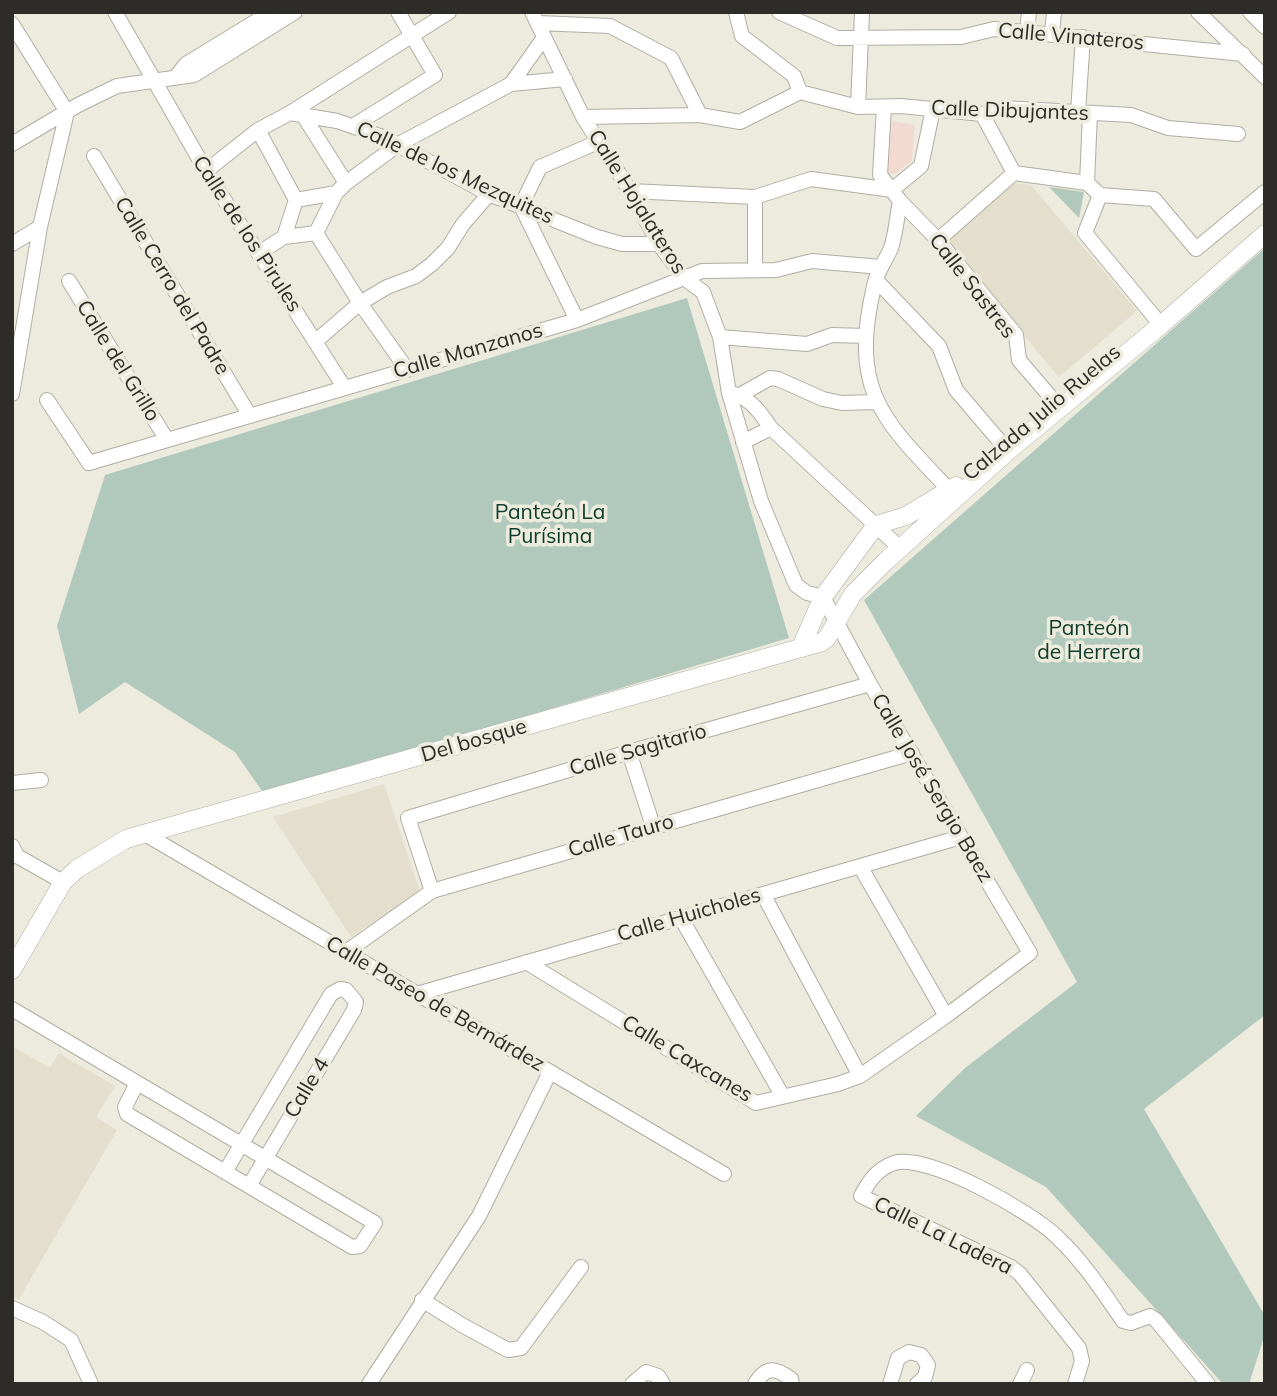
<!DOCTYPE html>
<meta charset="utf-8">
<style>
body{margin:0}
#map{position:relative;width:1277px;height:1396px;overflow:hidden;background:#edeade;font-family:Mulish,sans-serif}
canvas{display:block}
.frame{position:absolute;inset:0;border:14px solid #2d2c28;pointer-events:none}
</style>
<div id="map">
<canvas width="1277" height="1396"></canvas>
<div class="frame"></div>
</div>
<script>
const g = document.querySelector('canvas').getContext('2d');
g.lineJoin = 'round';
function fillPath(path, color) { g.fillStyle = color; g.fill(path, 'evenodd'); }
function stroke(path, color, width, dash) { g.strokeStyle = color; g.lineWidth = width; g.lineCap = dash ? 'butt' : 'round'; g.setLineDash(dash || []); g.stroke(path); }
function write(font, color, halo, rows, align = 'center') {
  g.font = font + ' Mulish,sans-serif'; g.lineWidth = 7; g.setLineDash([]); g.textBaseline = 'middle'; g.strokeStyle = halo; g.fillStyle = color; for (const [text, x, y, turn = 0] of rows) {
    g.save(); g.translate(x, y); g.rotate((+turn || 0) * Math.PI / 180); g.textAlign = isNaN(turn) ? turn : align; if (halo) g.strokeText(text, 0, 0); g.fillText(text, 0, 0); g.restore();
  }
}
const commercial = new Path2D(`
 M892,121L915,125L912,160L895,174L886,173Z`);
const built = new Path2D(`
 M1010,183L1031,185L1137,311L1059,377L943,240Z
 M384,784L420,892L351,937L273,817Z
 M12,1046L50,1068L59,1053L115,1086L96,1117L117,1130L19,1299L12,1296Z`);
const green = new Path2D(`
 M1049,187L1084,192L1079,218Z
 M1265,248V1015L1144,1109L1265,1316V1334L1249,1384H1223L1046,1187L916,1116L965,1068L1077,982L864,600Z
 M687,298L789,638L264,794L235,752L125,682L79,714L57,626L105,475Z`);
const minor = new Path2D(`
 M115,12L206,171L344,387
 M736,12L742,36L794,76L800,92
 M779,12L837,38L961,37L994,29L1243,54
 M1198,12L1265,77
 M1250,12L1265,27
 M538,23L610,26L671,58L700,115L740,122L800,92L858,107L901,106L982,114L1003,108L1131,115L1168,128L1238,134
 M12,24L67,112L40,227L12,394
 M1027,31L1029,12
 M1052,33L1054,12
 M175,78L186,64L271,12
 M511,84L543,39
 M858,107L862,12
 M884,107L880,175L900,201L938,240L1016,335L1019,360L1060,408
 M1078,112L1083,37
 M290,113L337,121L383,137L489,194L597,237L622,244H659
 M982,114L1014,173
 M303,115L346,183
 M583,117L700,115
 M353,126L435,75L398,12
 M258,130L296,200L336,193
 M12,144L78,105L117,86L194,75L295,12
 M94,156L250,416
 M206,171L258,130L290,113L449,12
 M1014,173L1087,183
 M1087,183L1100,195L1085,233L1161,325
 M1087,183L1090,113
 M630,191L755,197L811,179L892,190L921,166L933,109
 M1100,195L1154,199L1196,249L1265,192
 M755,197V270
 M900,201C897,216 896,233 891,248C886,260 878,270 875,282C848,393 883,420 955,496
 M316,233L360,303L406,368
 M284,237L296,200
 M938,240L1014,173
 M12,244L40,227
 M259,253L284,237L316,233L336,193L346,183L399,144L511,84L565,79
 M876,280L939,346L956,390L1008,451
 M69,281L167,440
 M577,320L521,206L540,167L598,142
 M720,337L807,344L832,335L866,336
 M316,341L360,303L387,287L416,276L432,264L448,248L463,224L489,194
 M729,393C749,396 760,412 771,428L900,548
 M740,395L770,378L778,379L823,399L842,403L876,402
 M47,400L89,463L577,320L702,271L776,270L812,261L881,267
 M743,442L771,428
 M629,752L653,826
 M12,783L41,780
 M145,834L724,1174
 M12,846L17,856L63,882
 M860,866L946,1016
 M432,891L408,818L629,752L870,684
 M763,894L860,1076
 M681,918L782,1095
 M346,952L432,891L912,753
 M526,962L756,1103L838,1084L860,1076L946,1016L1030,953L870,684L823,597L807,593L796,585L761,501L729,393L720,337L703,292L684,278L659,244L630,191L583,117L532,12
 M417,994L961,837
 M12,1009L375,1223L360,1246L352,1247L127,1114L125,1107L137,1083
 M225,1172L331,994L340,989L346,990L356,1002L354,1010L249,1186
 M422,1300L462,1325L508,1350L521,1348L581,1267
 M12,1308L43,1322L71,1340L91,1384
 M369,1384L479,1216L550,1072
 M632,1384L646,1372L658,1376L663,1384
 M755,1384C766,1366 775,1367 791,1379L792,1384
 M890,1384L898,1358L909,1352L921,1355L928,1365L925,1377L917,1384
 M1020,1384L1027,1370
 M1075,1384L1082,1361L1079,1348L1020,1274L1011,1267L861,1196C869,1181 877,1169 894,1163C928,1153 1032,1212 1057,1237C1083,1261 1103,1292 1123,1321L1131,1323L1150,1316L1156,1320L1208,1384`);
const major = new Path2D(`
 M801,647L823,597L876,525L906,516L956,486
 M12,970L63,882L77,869L126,839L822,642L827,638L853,594L886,561L1008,451L1161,325L1265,234`);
const streetNames = [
 ["Calle Vinateros",1071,37,5],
 ["Calle Dibujantes",1010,111,2],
 ["Calle de los Mezquites",455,173,25],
 ["Calle Hojalateros",637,202,58],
 ["Calle de los Pirules",247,234,57],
 ["Calle Cerro del Padre",172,286,59],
 ["Calle Sastres",972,286,52],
 ["Calle Manzanos",468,351,-16],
 ["Calle del Grillo",118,361,58],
 ["Calzada Julio Ruelas",1042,413,-40],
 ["Del bosque",474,741,-16],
 ["Calle Sagitario",638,750,-16],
 ["Calle José Sergio Baez",932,788,59],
 ["Calle Tauro",621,836,-16],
 ["Calle Huicholes",689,915,-16],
 ["Calle Paseo de Bernárdez",435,1004,30],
 ["Calle Caxcanes",687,1059,31],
 ["Calle 4",307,1088,-59],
 ["Calle La Ladera",943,1236,26]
];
const parkNames = [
 ["Panteón La",550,513],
 ["Purísima",550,537],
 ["Panteón",1089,629],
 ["de Herrera",1089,653]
];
fillPath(commercial, '#f2dad0');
fillPath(built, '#e4decd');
fillPath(green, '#b1c9bd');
stroke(minor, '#b0ada2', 16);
stroke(major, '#b0ada2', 19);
stroke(minor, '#fff', 14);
stroke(major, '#fff', 18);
write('21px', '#2d2c28', '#edeade', streetNames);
write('21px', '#0c3c2b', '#edeade', parkNames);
</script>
